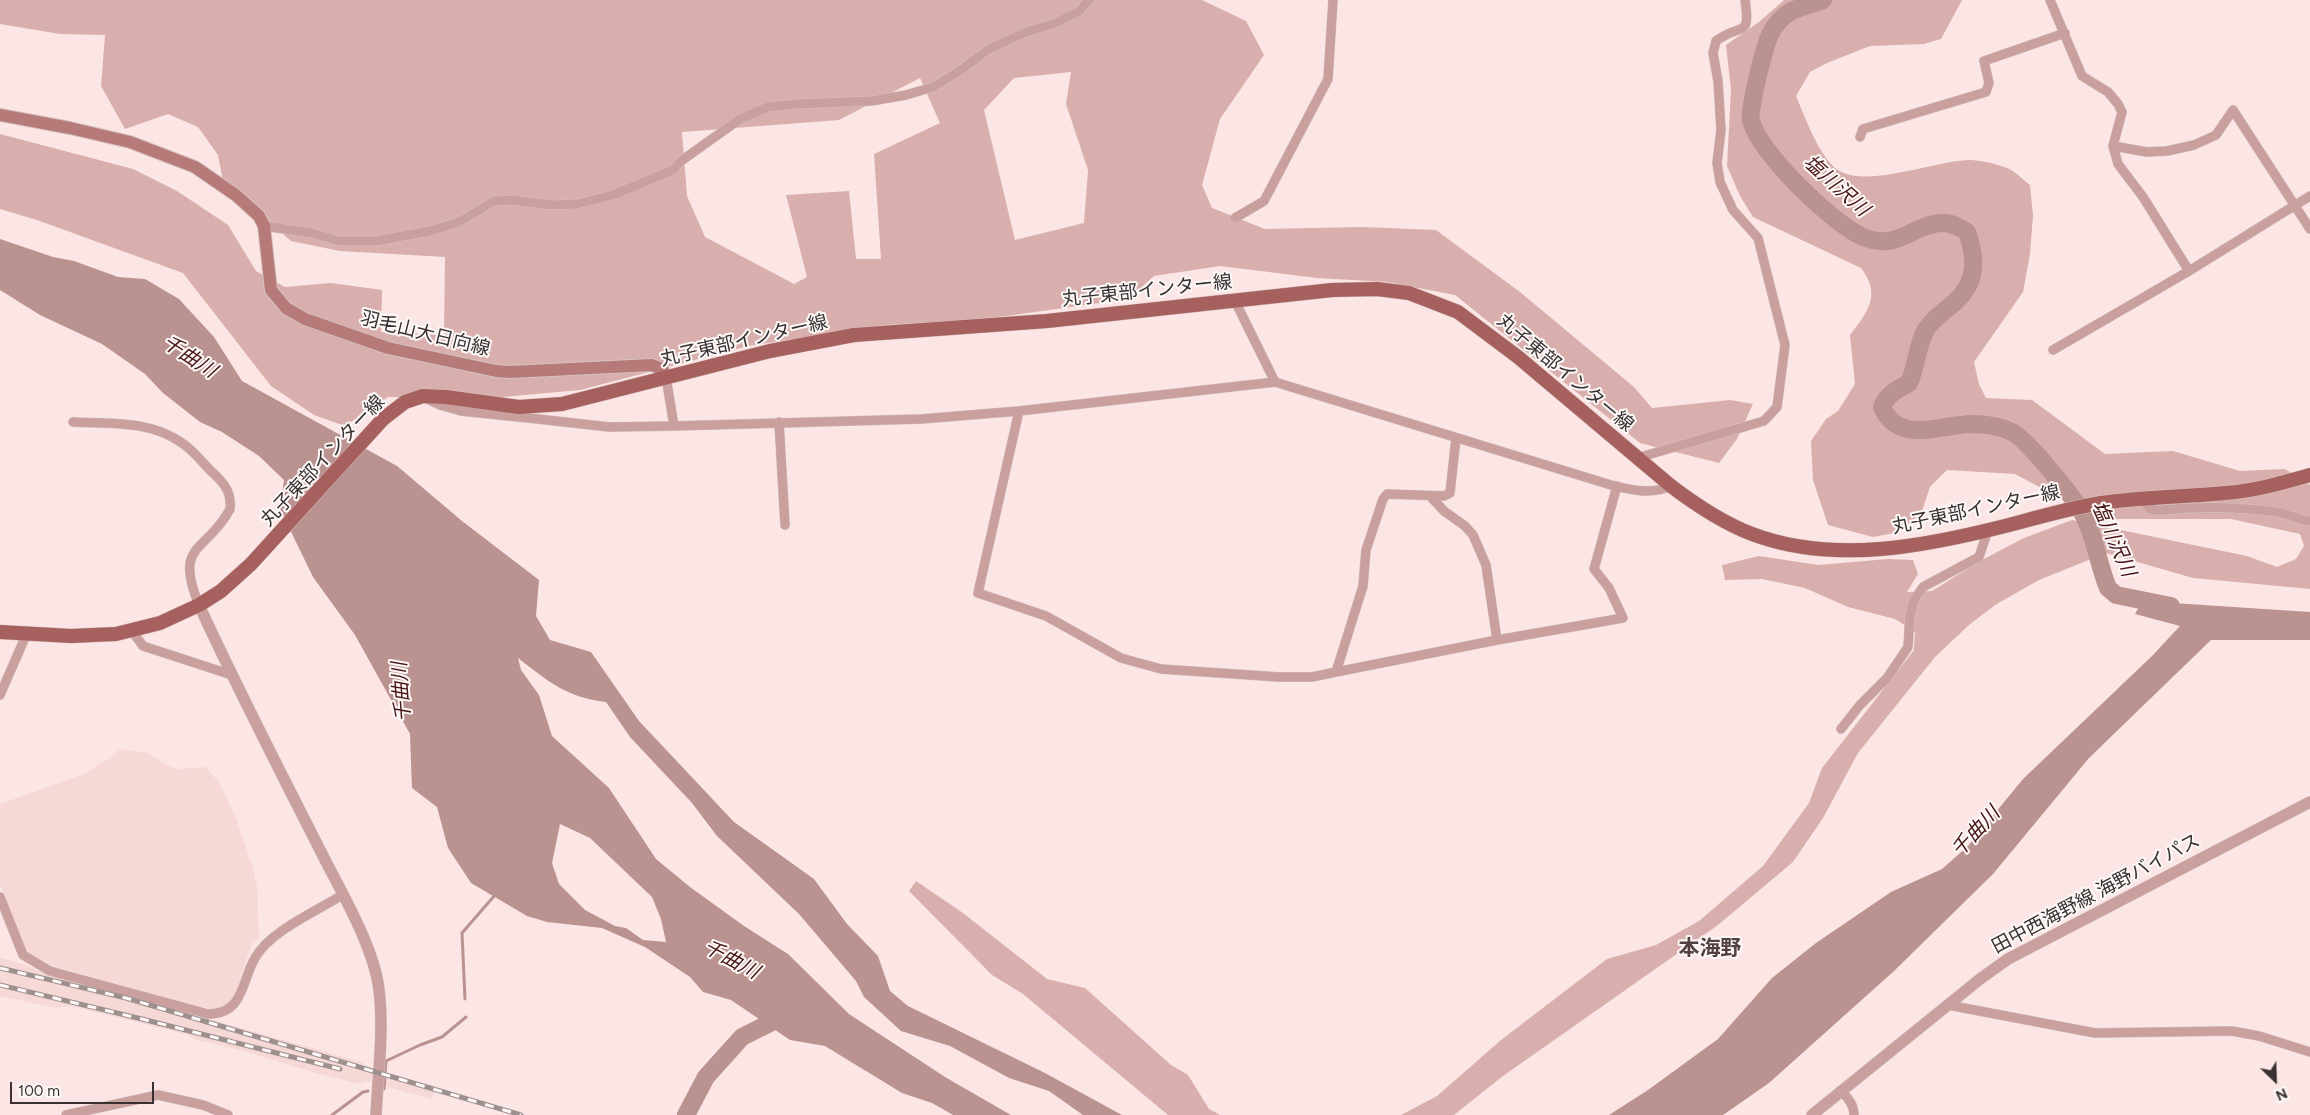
<!DOCTYPE html>
<meta charset="utf-8">
<style>
body{margin:0}
#map{position:relative;width:2310px;height:1115px;overflow:hidden;background:#fbe6e5;font-family:Figtree,sans-serif}
canvas{display:block}
.north{position:absolute;left:2250px;top:1055px;width:50px;height:50px;-webkit-text-stroke:4px #fcf8f7;paint-order:stroke;rotate:156deg;font-size:14px;font-weight:700;line-height:20px;text-align:center;color:#393131}
.north::after{content:'';display:block;margin:auto;width:18px;height:22px;background:#393131;clip-path:polygon(50% 0,100% 100%,50% 72%,0 100%)}
.scale{position:absolute;left:10px;top:1082px;width:144px;height:22px;box-sizing:border-box;border:2px solid #393131;border-top:0;padding-left:6px;font-size:15px;line-height:18px;white-space:nowrap;color:#393131;-webkit-text-stroke:4px #fcf8f7;paint-order:stroke}
</style>
<div id="map">
<canvas width="2310" height="1115"></canvas>
<div class="north">N</div>
<div class="scale">100 m</div>
</div>
<script>
const g = document.querySelector('canvas').getContext('2d');
g.lineJoin = 'round';
function fillPath(path, color) { g.fillStyle = color; g.fill(path, 'evenodd'); }
function stroke(path, color, width, dash) { g.strokeStyle = color; g.lineWidth = width; g.lineCap = dash ? 'butt' : 'round'; g.setLineDash(dash || []); g.stroke(path); }
function write(font, color, halo, rows, align = 'center') {
  g.font = font + ' Figtree,"Noto Sans JP",sans-serif'; g.lineWidth = 4; g.setLineDash([]); g.textBaseline = 'middle'; g.strokeStyle = halo; g.fillStyle = color; for (const [text, x, y, turn = 0] of rows) {
    g.save(); g.translate(x, y); g.rotate((+turn || 0) * Math.PI / 180); g.textAlign = isNaN(turn) ? turn : align; if (halo) g.strokeText(text, 0, 0); g.fillText(text, 0, 0); g.restore();
  }
}
const built = new Path2D(`
 M120,749L148,753L170,767L180,769L205,767L219,782L237,821L252,865L257,886L259,938L252,943L236,992L226,1008L218,1009L196,1006L57,967L26,953L0,884V804L87,773L99,764L110,759Z
 M0,958L23,964L48,974L362,1062L366,1068L437,1087L432,1099L365,1081L359,1084L316,1073L236,1049L196,1040L188,1035L141,1023L69,1006L56,1008L0,996Z`);
const forest = new Path2D(`
 M0,0H1202L1246,21L1264,55L1220,119L1202,185L1212,208L1265,229L1362,227L1436,230L1520,292L1634,387L1652,408L1730,400L1753,404L1737,439L1719,463L1640,443L1455,295L1387,282L1317,278L1220,266L1154,276L1129,299L977,320L885,325L748,346L580,390L492,398L388,397L345,426L314,415L271,386L183,273L37,220L0,209V134L133,169L177,191L228,225L256,271L285,287L331,283L382,290L381,332L444,335L445,257L340,251L291,241L223,181L218,155L198,127L168,114L125,129L101,86L105,35L60,34L0,24ZM1071,72L1066,104L1088,170L1084,223L1015,240L984,110L1014,78ZM920,78L940,123L874,154L881,259H856L849,191L786,195L807,277L794,284L705,237L687,196L682,132L839,120Z
 M1784,0H1962L1941,39L1924,44L1870,46L1827,63L1810,72L1796,96C1805,117 1817,151 1834,167C1860,192 1938,159 1972,160C1982,161 1999,164 2009,169C2016,172 2023,180 2030,185L2033,215L2030,254L2023,292L1974,362L1979,384L1986,398L2032,400L2105,454L2173,451L2240,471L2285,469L2310,485V589L2193,578L2106,553L2039,580L1995,605L1969,625L1935,657L1858,753L1823,818L1793,862L1718,925L1503,1076L1454,1115H1401L1437,1096L1501,1040L1607,959L1656,945L1699,921L1763,866L1809,803L1822,768L1914,650L1915,632L1895,619L1848,607L1805,588L1762,579L1725,580L1722,565L1759,556L1818,565L1888,559L1913,560L1918,574L1907,592L1932,591L1980,561L2024,538L2072,520L2247,556L2277,567L2296,559L2304,546L2300,534L2231,519H2113L2064,500L2015,474L1947,470L1930,487L1921,514L1899,532L1873,537L1828,525L1813,480L1811,441L1826,419L1838,411L1855,384L1850,335C1867,313 1882,295 1861,268L1753,217L1740,196L1727,166L1731,90L1726,45L1759,22Z
 M916,881L963,913L1047,979L1085,988L1171,1065L1188,1075L1209,1109L1220,1115H1168L1023,994L992,975L909,891Z`);
const water = new Path2D(`
 M0,239L53,257L74,261L118,277L145,279L179,299L214,337L242,381L397,466L462,521L539,580L536,616L550,640L591,652L639,721L734,822L814,879L847,924L878,956L890,991L908,1006L1045,1073L1122,1115H1083L1049,1091L1009,1078L950,1046L901,1031L864,997L856,981L799,914L717,836L692,803L630,737L606,702C566,697 549,682 518,658L521,670L539,695L552,736L609,788L656,859L690,887L744,926L788,954L849,1014L945,1077L1011,1115H953L932,1103L902,1093L825,1046L790,1040L731,1000L703,992L690,977L645,947L602,928L547,922L527,916L471,883L448,848L437,807L412,788L410,734L355,635L313,577L280,509L284,480L259,456L222,432L200,422L163,393L145,374L102,344L40,315L0,290ZM560,824L590,838L652,897L661,919L666,942L643,940L626,928L615,926L585,910L559,884L552,863Z
 M2142,601L2310,612V640H2211L2089,758L1993,874L1894,971L1769,1083L1723,1115H1609L1648,1090L1718,1039L1772,978L1816,943L1891,892L1942,869L1968,846L2023,779L2152,656L2180,626L2135,614Z`);
const stream = new Path2D(`
 M465,999L462,933L495,895
 M384,1089L386,1061L420,1045L442,1037L466,1017
 M332,1115L363,1092L368,1091`);
const river = new Path2D(`
 M1823,0C1811,5 1791,8 1782,18C1778,22 1773,28 1771,33C1765,43 1748,111 1751,121C1761,154 1828,219 1859,235C1898,255 1913,221 1946,223C1953,224 1961,228 1967,232C1976,257 1978,281 1955,302C1946,310 1935,317 1927,328C1917,343 1917,366 1909,383C1898,389 1887,394 1882,407C1899,445 1940,425 1971,424C1984,424 2000,426 2012,432C2028,440 2072,496 2082,512C2095,535 2098,564 2108,588L2116,595L2171,606
 M686,1115L706,1077L742,1037L788,1014`);
const minor = new Path2D(`
 M2050,0L2082,76L2108,92L2118,104L2122,112L2113,146L2118,164L2143,197L2189,271
 M1860,137L1863,129L1986,92L1989,83L1984,61L2065,33
 M2113,146L2147,152L2167,151L2194,145L2216,135L2233,110L2310,229
 M1235,218L1264,201L1328,79L1333,0
 M264,226L312,233L339,241H376L430,231L459,222L494,201L512,200L550,205L577,204L613,195L673,170L681,161L740,119L768,107L796,104L871,101L906,95L933,87L958,72L989,49L1026,32L1053,24L1078,12L1089,0
 M1235,301L1275,382
 M2053,350L2189,271L2310,196
 M666,377L674,426
 M425,398L440,405L461,411L538,419L609,427L674,426L921,419L1019,411L1275,382L1611,485C1631,490 1651,495 1671,486
 M1019,411L978,593L1046,616L1121,658L1161,669L1279,677H1312L1336,672L1363,586L1366,550L1383,499L1387,494L1444,496L1450,493L1456,438
 M73,422C111,424 150,420 182,443C193,450 201,461 210,470C223,482 232,491 230,509C207,553 173,542 199,605
 M779,422L785,525
 M1637,458L1764,421L1777,407L1785,345L1758,238L1733,210L1720,182L1717,163L1721,130L1718,81L1713,53L1716,41C1741,22 1751,40 1745,0
 M1430,496L1444,511L1465,526L1473,535L1486,565L1497,640
 M2142,498C2147,508 2150,511 2162,510C2199,506 2240,507 2277,512C2288,514 2299,520 2310,521
 M132,631L143,646L232,675
 M1336,672L1497,640L1623,618L1609,588L1594,569L1617,486
 M0,695L27,633
 M1841,729L1860,705L1887,678L1908,647L1910,615L1914,600L1923,587L1979,557L1988,530
 M0,897L23,955L50,971L208,1014C244,1014 241,982 255,958C270,931 317,911 342,895
 M1948,1005L2095,1033L2232,1031L2259,1036L2310,1052
 M1840,1091C1848,1097 1854,1104 1854,1115
 M66,1115L158,1095L203,1105L228,1115`);
const tertiary = new Path2D(`
 M199,605C237,688 279,769 320,850C340,890 374,946 379,990C384,1031 378,1074 376,1115
 M1812,1115L1980,979L2008,959L2310,802`);
const secondary = new Path2D(`
 M0,115L70,128L130,142L195,167L237,196L259,216L264,226L271,290L286,308L305,319L388,348L496,371L510,372L652,365L662,369L666,377`);
const primary = new Path2D(`
 M0,632L71,636L116,634L160,623L199,605L221,591L251,564L383,419L405,402L423,396L446,397L519,407L562,404L770,351L854,335L1047,321L1332,290L1377,289L1409,293L1458,312L1518,357L1671,486C1696,505 1723,523 1752,534C1834,565 1927,546 2009,525C2039,517 2070,508 2101,503C2142,497 2184,497 2225,493C2254,491 2282,483 2310,475`);
const rail = new Path2D(`
 M0,968L126,998L521,1115
 M0,985L142,1019L340,1069`);
const streetNames = [
 ["丸子東部インター線",1147,291,-6],
 ["羽毛山大日向線",425,334,14],
 ["丸子東部インター線",744,341,-13],
 ["丸子東部インター線",1565,373,40],
 ["丸子東部インター線",323,461,-47],
 ["丸子東部インター線",1976,510,-12],
 ["田中西海野線 海野バイパス",2096,894,-28]
];
const waterNames = [
 ["塩川沢川",1836,186,42],
 ["千曲川",189,357,33],
 ["塩川沢川",2113,539,66],
 ["千曲川",402,692,-94],
 ["千曲川",1976,832,-47],
 ["千曲川",731,960,28]
];
const quarterNames = [
 ["本海野",1710,949]
];
fillPath(built, '#f6d8d6');
fillPath(forest, '#d8afac');
fillPath(water, '#ba9290');
stroke(stream, '#ba9290', 3);
stroke(river, '#ba9290', 18);
stroke(minor, '#d4c2c1', 10);
stroke(tertiary, '#d4c2c1', 12);
stroke(secondary, '#d4c2c1', 14);
stroke(primary, '#d4c2c1', 15);
stroke(minor, '#c9a09e', 9);
stroke(tertiary, '#c9a09e', 11);
stroke(secondary, '#b67b78', 12);
stroke(primary, '#a6605e', 14);
stroke(rail, '#9f9090', 5);
stroke(rail, '#fcf8f7', 3, [9]);
write('19px', '#393131', '#fcf8f7', streetNames);
write('italic 20px', '#491517', '#fcf8f7', waterNames);
write('bold 21px', '#524140', '#fcf8f7', quarterNames);
</script>
